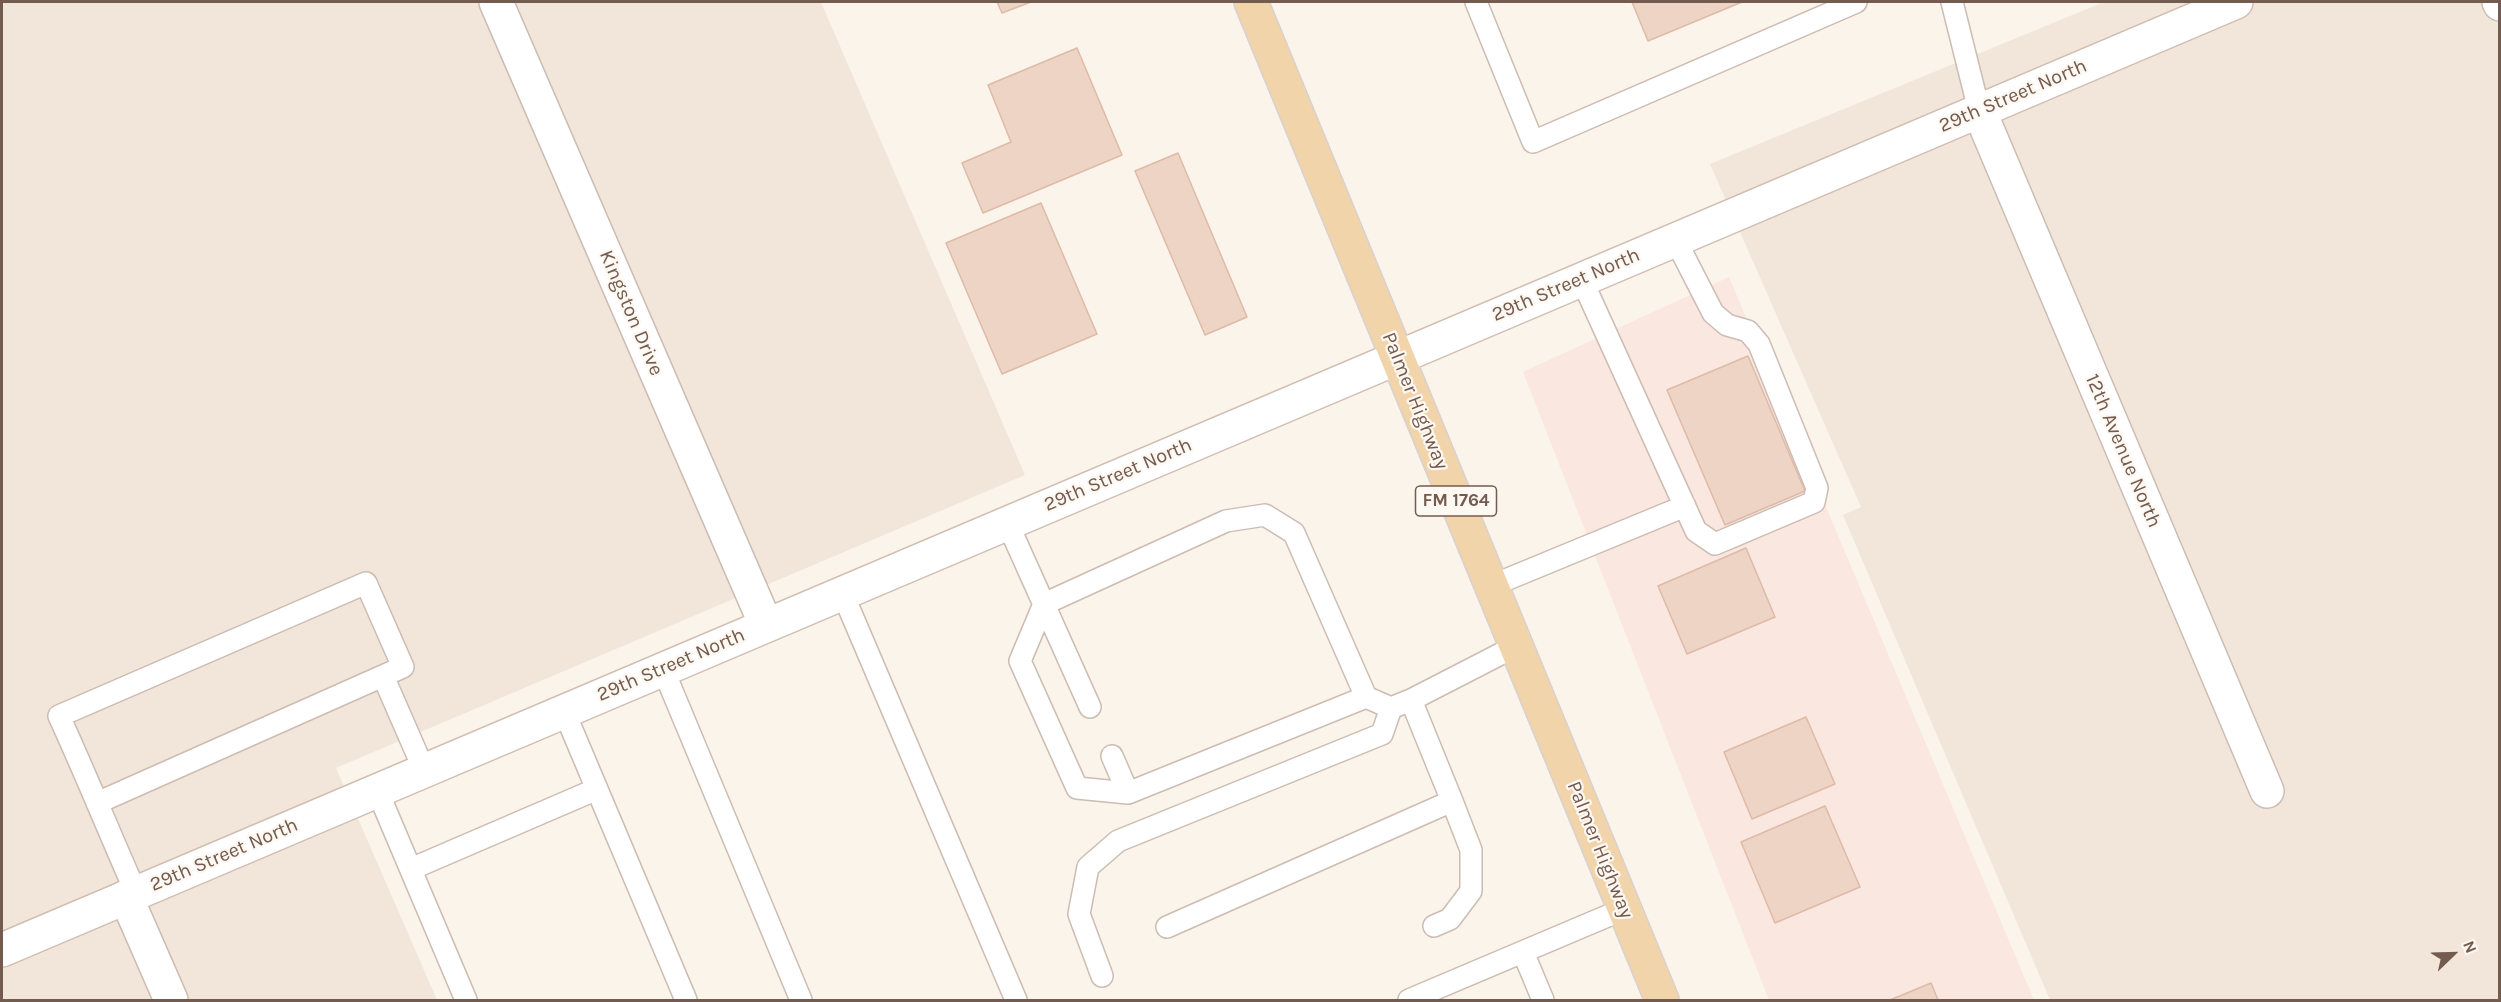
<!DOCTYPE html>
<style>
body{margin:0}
#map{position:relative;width:2501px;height:1002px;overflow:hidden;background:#fbf4eb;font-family:Karla,sans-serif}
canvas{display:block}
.frame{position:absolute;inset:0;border:3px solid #745b50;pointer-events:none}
.north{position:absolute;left:2423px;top:924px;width:60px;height:60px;-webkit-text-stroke:4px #fdf8f1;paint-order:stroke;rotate:67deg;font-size:16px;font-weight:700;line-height:24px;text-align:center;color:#745b50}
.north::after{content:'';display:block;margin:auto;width:21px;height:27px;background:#745b50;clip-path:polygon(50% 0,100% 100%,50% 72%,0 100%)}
</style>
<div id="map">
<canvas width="2501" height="1002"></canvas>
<div class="frame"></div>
<div class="north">N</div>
</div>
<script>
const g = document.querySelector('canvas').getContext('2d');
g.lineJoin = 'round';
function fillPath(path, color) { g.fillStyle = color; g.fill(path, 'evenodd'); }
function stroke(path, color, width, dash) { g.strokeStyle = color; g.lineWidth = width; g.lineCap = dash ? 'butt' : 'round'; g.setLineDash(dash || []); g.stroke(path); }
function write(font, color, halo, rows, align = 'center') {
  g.font = font + ' Karla,sans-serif'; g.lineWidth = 4.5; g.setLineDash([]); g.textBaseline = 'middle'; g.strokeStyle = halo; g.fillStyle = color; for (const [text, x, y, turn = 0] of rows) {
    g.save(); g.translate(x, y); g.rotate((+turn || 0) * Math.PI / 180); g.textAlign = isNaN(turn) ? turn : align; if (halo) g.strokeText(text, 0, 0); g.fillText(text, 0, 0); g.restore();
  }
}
const residential = new Path2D(`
 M2,2H821L1025,475L336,768L437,1000H2Z
 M2104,2H2499V1000H2050L1843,515L1861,507L1710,164Z`);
const commercial = new Path2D(`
 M1729,277L2034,1000H1769L1523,372Z`);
const building = new Path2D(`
 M997,2H1031L1002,13Z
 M1632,2H1742L1648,41Z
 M1077,48L1122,155L983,213L962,163L1011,142L988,85Z
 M1178,153L1247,317L1205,335L1135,171Z
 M1041,203L1097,334L1002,374L946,243Z
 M1748,356L1805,491L1725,525L1667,390Z
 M1746,548L1775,617L1687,654L1658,586Z
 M1806,717L1835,784L1752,819L1724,752Z
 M1825,806L1860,887L1775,923L1741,842Z
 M1931,983L1938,1000H1890Z`);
const lane = new Path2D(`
 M1476,2L1533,142L1856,2
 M1952,2L1979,110
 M1581,278L1696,531L1715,544L1814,502L1817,488L1759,344L1748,331L1727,325L1713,313L1675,239
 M1007,522L1090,707
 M1491,586L1685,506
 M842,592L1016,1000
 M663,669L801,1000
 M383,676L424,770
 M564,711L686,1000
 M1112,756L1128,793L1366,697
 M377,790L466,1000
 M1128,793L1077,788L1020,661L1044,604L1226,521L1265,515L1294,533L1366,697L1391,708L1411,700L1516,646
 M97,803L403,667L366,583L59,716C86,775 110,834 136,893
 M411,869L597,789
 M1434,926L1450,919L1471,891V850L1452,801
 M1167,927L1452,801L1411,700
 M1523,952L1543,1000
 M1102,976L1079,914L1088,867L1118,841L1382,734L1391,708
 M1409,1000L1624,909`);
const street = new Path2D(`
 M496,2L766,625
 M2499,2L2500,4
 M1979,110L2267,791
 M126,897L171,1000`);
const secondary = new Path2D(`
 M2,950L2236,2`);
const primary = new Path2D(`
 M1251,2L1662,1000`);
const shields = [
 [1456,501,81]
];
const shieldNames = [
 ["FM 1764",1456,501]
];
const streetNames = [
 ["29th Street North",2013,96,-23],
 ["29th Street North",1566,285,-23],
 ["Kingston Drive",631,313,67],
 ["Palmer Highway",1415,401,68],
 ["12th Avenue North",2123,451,67],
 ["29th Street North",1118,475,-23],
 ["29th Street North",671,665,-23],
 ["Palmer Highway",1600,850,68],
 ["29th Street North",224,855,-23]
];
fillPath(residential, '#f2e6da');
fillPath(commercial, '#fae7e0');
fillPath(building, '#edd4c5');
stroke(building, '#debaa7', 1.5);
stroke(lane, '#ccbcb2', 24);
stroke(street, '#ccbcb2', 36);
stroke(secondary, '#d1beb2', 36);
stroke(primary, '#d8d1ce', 36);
stroke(lane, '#fff', 21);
stroke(street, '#fff', 33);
stroke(secondary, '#fff', 33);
stroke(primary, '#f2d4ab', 33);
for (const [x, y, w] of shields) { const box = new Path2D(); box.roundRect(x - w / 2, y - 15, w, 30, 4.5); g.fillStyle = '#fdf8f1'; g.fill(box); stroke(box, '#745b50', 1.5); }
write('bold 18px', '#745b50', null, shieldNames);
write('20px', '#745b50', '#fdf8f1', streetNames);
</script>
